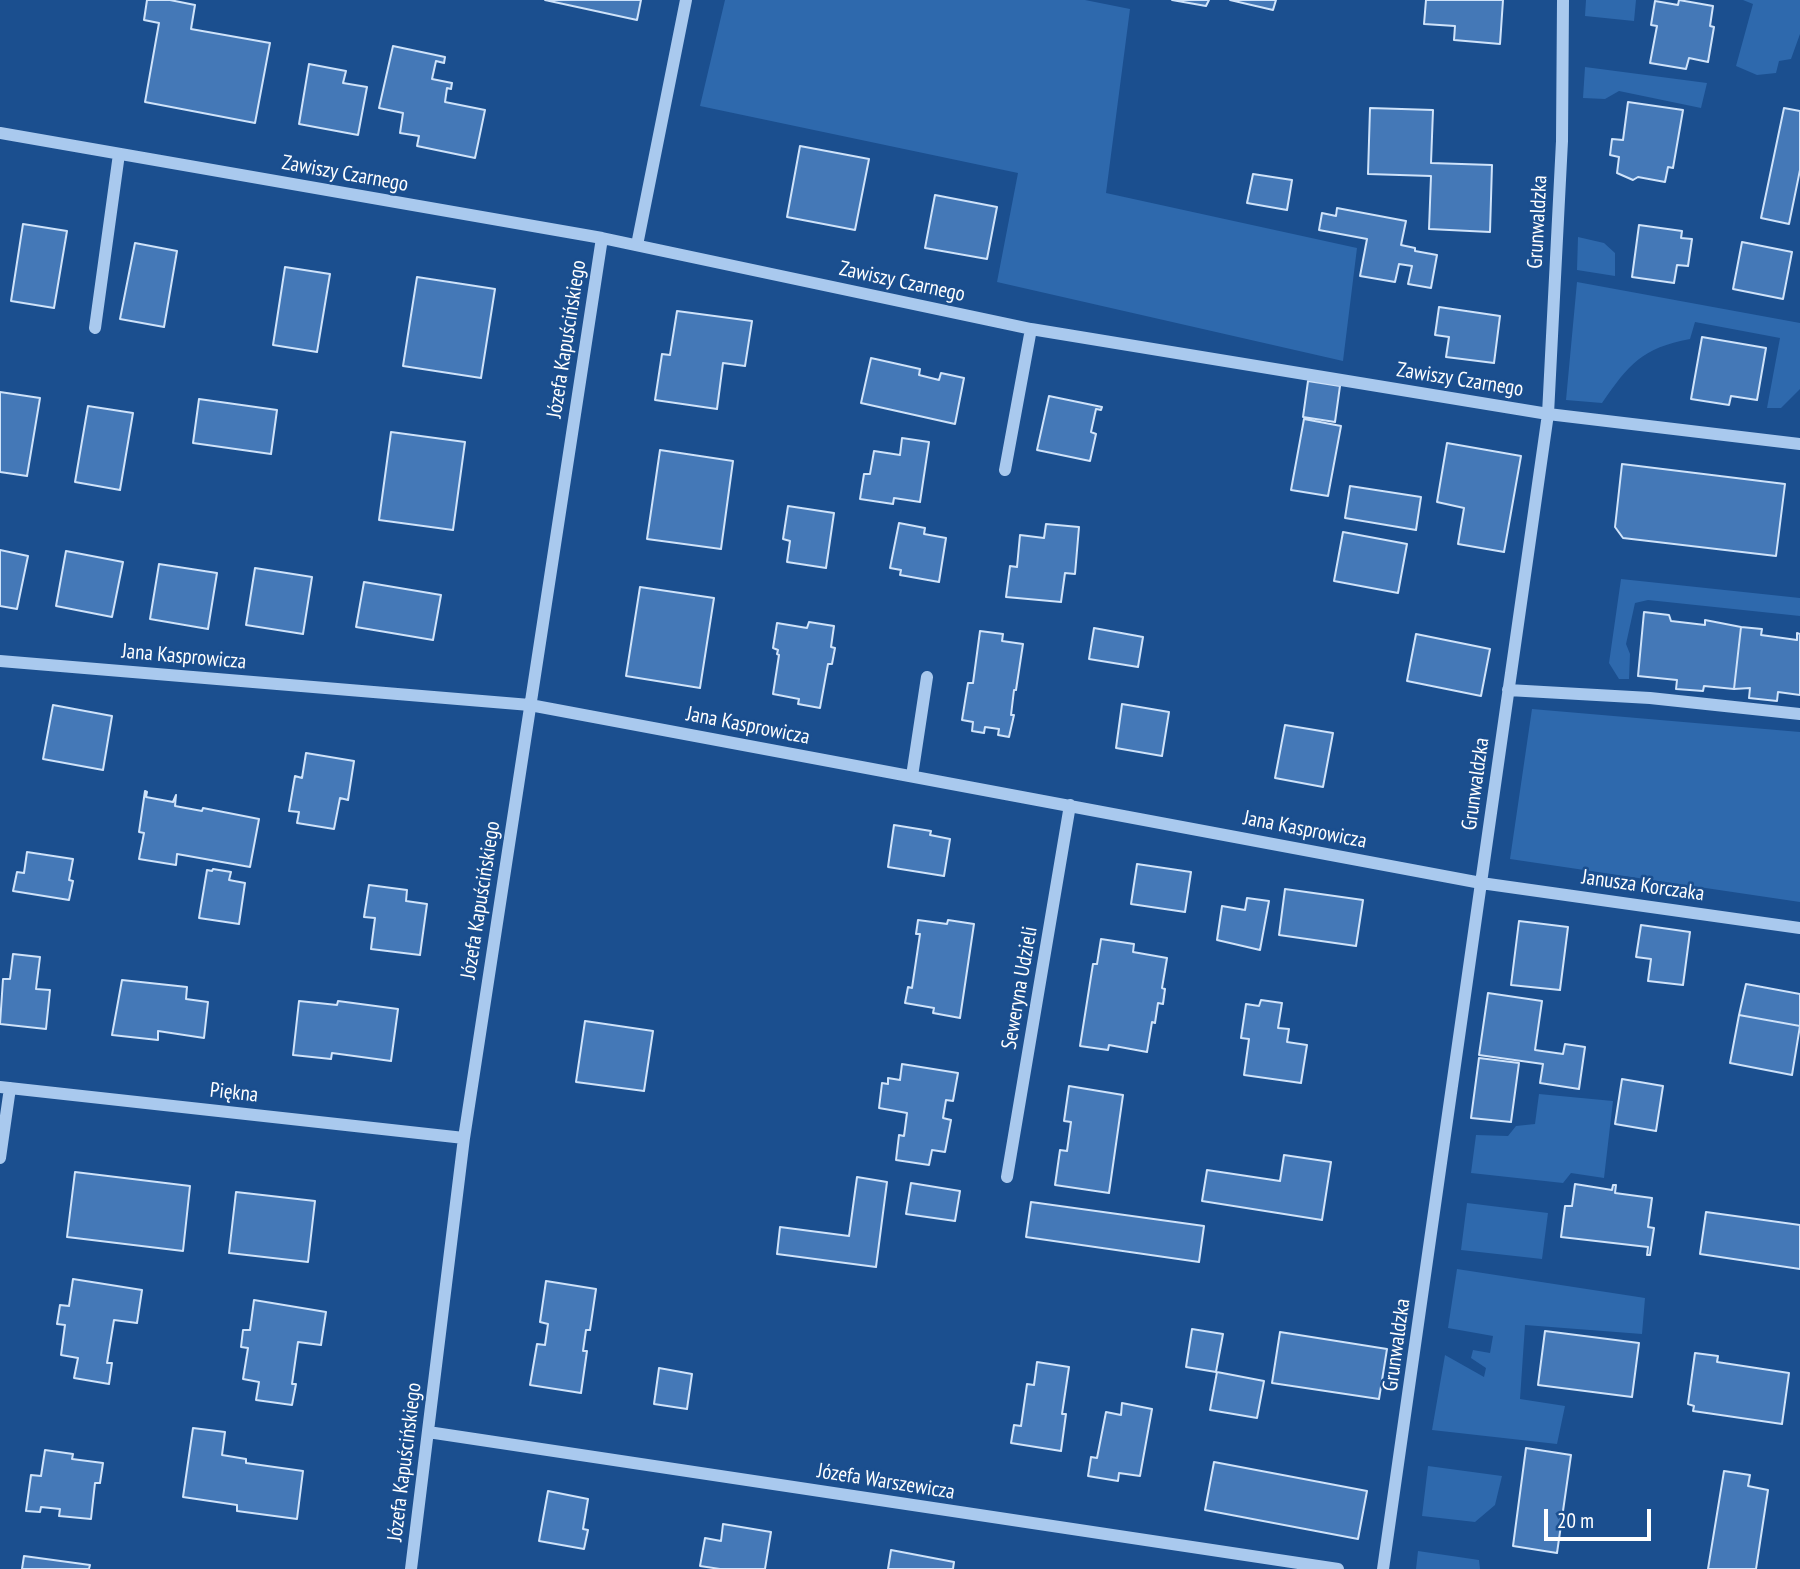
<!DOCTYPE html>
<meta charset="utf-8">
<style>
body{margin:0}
#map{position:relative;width:1800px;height:1569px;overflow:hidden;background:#1b4f8f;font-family:"PT Sans Narrow",sans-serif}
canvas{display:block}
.scale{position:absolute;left:1544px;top:1509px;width:107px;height:32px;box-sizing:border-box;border:4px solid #fff;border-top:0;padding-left:9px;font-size:21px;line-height:24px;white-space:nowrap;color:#fff;-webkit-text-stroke:5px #1b4f8f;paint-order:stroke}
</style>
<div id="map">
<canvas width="1800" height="1569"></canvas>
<div class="scale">20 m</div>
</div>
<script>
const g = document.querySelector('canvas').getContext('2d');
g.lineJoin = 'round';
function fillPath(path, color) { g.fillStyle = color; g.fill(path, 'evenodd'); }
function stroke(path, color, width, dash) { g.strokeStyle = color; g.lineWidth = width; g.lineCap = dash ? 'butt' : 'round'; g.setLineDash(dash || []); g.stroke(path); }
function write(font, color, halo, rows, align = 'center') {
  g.font = font + ' "PT Sans Narrow",sans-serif'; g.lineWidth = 5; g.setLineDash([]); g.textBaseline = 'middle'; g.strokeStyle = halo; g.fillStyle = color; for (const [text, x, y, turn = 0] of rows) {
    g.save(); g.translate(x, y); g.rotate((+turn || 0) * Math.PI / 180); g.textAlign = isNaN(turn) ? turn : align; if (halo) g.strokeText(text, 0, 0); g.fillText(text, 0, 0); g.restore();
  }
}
const green = new Path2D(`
 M725,0H1085L1130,9L1106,193L1357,248L1343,361L997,282L1018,173L700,106Z
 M1586,0H1636L1634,21L1585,16Z
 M1743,0H1800V34L1791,59L1779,61L1776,73L1757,75L1736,66L1753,4Z
 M1585,67L1707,83L1701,108L1619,91L1605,99L1583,98Z
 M1578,237L1604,243L1615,253V276L1577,270Z
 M1577,282L1800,323V389L1781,408H1767L1780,338L1695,322L1690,339C1642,348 1629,364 1602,403L1566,400Z
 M1621,579L1800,598V616L1648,600L1635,603L1626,644L1630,654L1629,679H1619L1609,663Z
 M1532,709L1800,732V902L1510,859Z
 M1539,1094L1613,1101L1604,1178L1571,1173L1563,1183L1471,1173L1476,1135L1508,1136L1516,1126L1535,1124Z
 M1467,1203L1548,1213L1542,1259L1461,1250Z
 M1457,1269L1645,1298L1642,1334L1525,1325L1520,1399L1565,1406L1557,1444L1432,1430L1445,1355L1484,1377L1486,1368L1471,1358L1473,1350L1490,1353L1493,1336L1448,1328Z
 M1428,1466L1502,1476L1495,1505L1475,1522L1422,1516Z
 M1418,1551L1479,1560L1480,1569H1416Z`);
const building = new Path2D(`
 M147,0H170L195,5L191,29L270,43L255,123L145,102L159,23L144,20Z
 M545,0H641L637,20Z
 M1172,0H1209L1206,6Z
 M1230,0H1276L1273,10Z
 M1426,0H1503L1500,44L1454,40L1455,26L1424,24Z
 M1679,0L1713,6L1710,26L1714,27L1708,62L1689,58L1686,69L1650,63L1657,26L1651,25L1655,1L1678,5Z
 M393,46L445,57L444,63L436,61L432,79L452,83L451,89L447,88L445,102L485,110L475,158L417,146L419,136L400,133L403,113L379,108Z
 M309,64L346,71L343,83L367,87L358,135L299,124Z
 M1628,102L1683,110L1673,168L1668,167L1665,182L1638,177L1633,180L1617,173L1619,157L1610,155L1612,139L1623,140Z
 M1370,108L1433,110L1431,163L1492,165L1490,232L1429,229L1431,176L1368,174Z
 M1784,108L1800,111V170L1789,224L1761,218Z
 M800,146L869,159L855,230L787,217Z
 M1253,174L1292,180L1287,210L1247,203Z
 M935,195L997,207L987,259L925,248Z
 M1337,208L1406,221L1401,245L1415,248V251L1437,255L1431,288L1408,284L1412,266L1399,264L1395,282L1360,276L1367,239L1319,230L1322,213L1336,216Z
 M23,224L67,231L54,308L11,301Z
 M1639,225L1682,231L1681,238L1692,239L1688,266L1677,265L1674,283L1632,277Z
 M1742,242L1792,252L1783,299L1733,289Z
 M135,243L177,251L164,327L120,319Z
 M285,267L330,274L317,352L273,345Z
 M417,277L495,289L481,378L403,366Z
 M1439,307L1500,316L1494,363L1446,357L1449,337L1435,335Z
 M677,311L752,321L745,366L723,363L717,409L655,400L662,354L670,355Z
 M1702,337L1766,348L1757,400L1731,396L1729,405L1691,399Z
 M871,358L920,369L919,375L939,380L941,373L964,378L955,424L861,403Z
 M1308,381L1340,386L1335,422L1303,417Z
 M0,392L40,398L27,476L0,472Z
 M1049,396L1102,407L1101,410L1096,409L1091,432L1096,434L1090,461L1037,450Z
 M199,399L277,410L271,454L193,443Z
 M88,406L133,413L120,490L75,482Z
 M1304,419L1341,426L1328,496L1291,490Z
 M391,432L465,442L453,530L379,520Z
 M902,438L929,442L920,502L894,498L893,504L860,499L864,474H870L874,451L900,455Z
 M1447,443L1521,456L1504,552L1458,544L1464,508L1437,502Z
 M660,450L733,461L721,549L647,539Z
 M1622,464L1785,484L1776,556L1623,538L1615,527Z
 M1350,486L1421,497L1416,530L1345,518Z
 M788,506L834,513L826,568L787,562L790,541L783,539Z
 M899,523L925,528L924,534L946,538L939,582L900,575L901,570L890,568Z
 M1046,524L1079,527L1075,574L1065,573L1061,602L1006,597L1010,566L1017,567L1020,535L1044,538Z
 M1343,532L1407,544L1398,593L1334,581Z
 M0,550L28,556L17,609L0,606Z
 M66,551L123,562L112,617L56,606Z
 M159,564L217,573L208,629L150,619Z
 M255,568L312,577L303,634L246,625Z
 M364,582L441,595L433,640L356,627Z
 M640,587L714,598L700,688L626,676Z
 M1644,612L1669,615L1671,621L1705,625V620L1741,627L1734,689L1704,686L1703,691L1676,689L1677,680L1638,676Z
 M809,622L834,626L831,647L835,648L832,664H828L820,708L798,704L799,699L773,694L779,655L777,654L778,650L773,648L777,623L807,628Z
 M1741,627L1762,629L1761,635L1797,640V633L1800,634V695L1778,692L1777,701L1749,698L1750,688L1734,689Z
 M1094,628L1143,637L1138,667L1089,659Z
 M980,631L1003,634L1002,641L1023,644L1016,690H1014L1011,715H1014L1009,737L998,735L999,729L985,727L984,733L972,731L973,722L962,720L968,683H973Z
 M1416,634L1490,649L1481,696L1407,681Z
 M1122,704L1169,712L1162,756L1116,748Z
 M53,705L112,716L103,770L43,759Z
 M1285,725L1333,733L1323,787L1275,778Z
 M306,753L354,761L348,800L340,798L334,829L297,823L299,812L289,811L295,776L302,778Z
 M145,791L147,792L146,797L173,802L176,795L175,806L202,811L203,808L259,819L250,867L177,854L176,865L139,859L144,833L139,832Z
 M894,825L931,831L930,835L950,839L944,876L888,867Z
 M27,852L73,859L69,880L73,881L69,900L13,891L17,872L24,873Z
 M1137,864L1191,872L1185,912L1131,904Z
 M213,869L231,872L229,880L245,883L239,924L199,918L207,870L212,871Z
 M369,885L407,890L406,901L427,904L420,955L371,949L375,918L364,917Z
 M1285,889L1363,900L1356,946L1279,935Z
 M1247,898L1269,901L1260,950L1217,940L1222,906L1245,910Z
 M918,920L947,924L948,920L974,924L960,1018L933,1013L934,1008L905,1003L908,987L912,988L920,934H916Z
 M1519,921L1568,927L1560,990L1511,985Z
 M1641,925L1690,932L1683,985L1648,981L1651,959L1636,957Z
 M1101,939L1134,944L1133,952L1167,958L1162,988L1165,989L1163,1004L1158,1003L1155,1023L1152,1022L1147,1052L1109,1045L1108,1050L1080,1046L1093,964H1097Z
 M13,954L40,957L36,989L50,990L46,1029L0,1024L3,979H10Z
 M122,980L187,987L186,999L208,1002L204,1038L158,1031V1040L112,1035Z
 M1746,984L1800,994V1026L1739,1015Z
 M1488,993L1542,1001L1535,1050L1563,1054L1565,1044L1585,1047L1579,1089L1540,1083L1543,1064L1479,1055Z
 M1261,1000L1282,1003L1278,1028L1289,1029L1287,1042L1307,1045L1301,1083L1244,1075L1249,1039L1241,1038L1246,1004L1259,1006Z
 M299,1001L337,1005L338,1001L398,1009L391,1061L332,1053L331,1059L293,1055Z
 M1739,1015L1800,1026L1792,1075L1730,1063Z
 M585,1021L653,1031L644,1091L576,1082Z
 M1479,1058L1519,1063L1511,1122L1471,1118Z
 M902,1064L958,1073L953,1101L946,1100L943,1118L951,1120L945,1152L932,1150L929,1165L896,1160L899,1135L904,1136L907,1113L879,1108L882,1083L888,1084V1078L900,1080Z
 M1622,1079L1663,1086L1656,1131L1615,1124Z
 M1069,1086L1123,1095L1109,1193L1055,1185L1060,1150L1067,1151L1071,1122L1064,1121Z
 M1284,1155L1331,1162L1322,1220L1202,1201L1207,1170L1280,1181Z
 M75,1172L190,1186L183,1251L67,1237Z
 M857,1177L887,1182L876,1267L777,1254L780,1227L849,1236Z
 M911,1183L960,1191L955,1221L906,1214Z
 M1575,1184L1612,1190L1613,1185H1616L1615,1193L1652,1198L1648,1227L1654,1228L1650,1255H1647L1648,1247L1561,1237L1565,1206H1572Z
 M236,1192L315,1201L308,1262L229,1253Z
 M1031,1202L1204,1226L1199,1262L1026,1237Z
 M1706,1212L1800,1225V1269L1700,1254Z
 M73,1279L142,1290L137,1323L114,1320L107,1363H112L109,1384L74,1378L78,1358L61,1355L65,1325L57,1324L60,1305L69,1306Z
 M546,1281L596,1289L590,1330H586L583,1351H587L581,1393L530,1385L537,1344L545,1345L548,1324L540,1322Z
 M254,1300L326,1312L321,1345L298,1342L292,1384H296L292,1405L256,1400L259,1382L243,1379L248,1348L241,1347L243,1330H250Z
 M1192,1329L1223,1334L1216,1372L1186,1367Z
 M1545,1331L1639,1343L1632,1397L1538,1385Z
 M1280,1332L1387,1349L1379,1399L1272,1383Z
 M1695,1353L1718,1356L1717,1362L1789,1373L1782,1424L1693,1411L1694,1406L1688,1404Z
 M1037,1362L1069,1367L1062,1414H1066L1061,1451L1011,1443L1014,1425L1021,1426L1027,1384L1034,1385Z
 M659,1368L692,1374L687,1409L654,1404Z
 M1217,1372L1264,1381L1257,1418L1210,1410Z
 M1122,1403L1152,1409L1140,1476L1119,1473L1118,1481L1088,1476L1091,1457L1097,1458L1106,1412L1121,1415Z
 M193,1428L225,1432L222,1455L246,1459V1463L303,1471L297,1519L237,1511V1505L183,1497Z
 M1526,1448L1571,1455L1557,1553L1513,1546Z
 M45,1450L73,1454L72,1459L103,1463L100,1483H95L91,1519L59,1516L60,1509L41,1507L40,1512L26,1511L31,1475L41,1476Z
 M1214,1462L1367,1491L1358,1539L1205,1510Z
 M1724,1471L1750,1475L1748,1486L1768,1490L1756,1569H1708Z
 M548,1491L588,1499L583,1529L588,1530L584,1549L539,1541Z
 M723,1524L771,1532L765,1569H720L700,1566L705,1538L721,1541Z
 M891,1550L954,1562L953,1569H888Z
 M24,1556L90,1565L89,1569H22Z`);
const minor = new Path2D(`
 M0,133L602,238L1031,329L1548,414L1800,444
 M637,245L686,0
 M95,328L119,154
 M1005,470L1031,329
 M0,661L530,705L1481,883L1800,928
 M1508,690L1650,698L1800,714
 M912,776L927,677
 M0,1087L464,1138
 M0,1158L10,1088
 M1007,1177L1070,805
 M428,1432L1338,1569
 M411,1569L464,1138L602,238
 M1383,1569L1548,414L1562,141L1563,0`);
const streetNames = [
 ["Zawiszy Czarnego",345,174,10],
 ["Grunwaldzka",1538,222,-87],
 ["Zawiszy Czarnego",902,282,12],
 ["Józefa Kapuścińskiego",567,339,-81],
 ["Zawiszy Czarnego",1460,380,9],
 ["Jana Kasprowicza",184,657,5],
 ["Jana Kasprowicza",748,726,11],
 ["Grunwaldzka",1476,784,-82],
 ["Jana Kasprowicza",1305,830,11],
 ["Janusza Korczaka",1643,886,8],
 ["Józefa Kapuścińskiego",481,900,-81],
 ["Seweryna Udzieli",1020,988,-80],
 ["Piękna",234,1093,6],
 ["Grunwaldzka",1397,1345,-82],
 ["Józefa Kapuścińskiego",405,1462,-83],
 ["Józefa Warszewicza",886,1482,9]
];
fillPath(green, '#2e69ad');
fillPath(building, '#4478b7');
stroke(building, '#cfe3fa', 2);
stroke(minor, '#a9c9ee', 12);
write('21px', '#fff', '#1b4f8f', streetNames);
</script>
